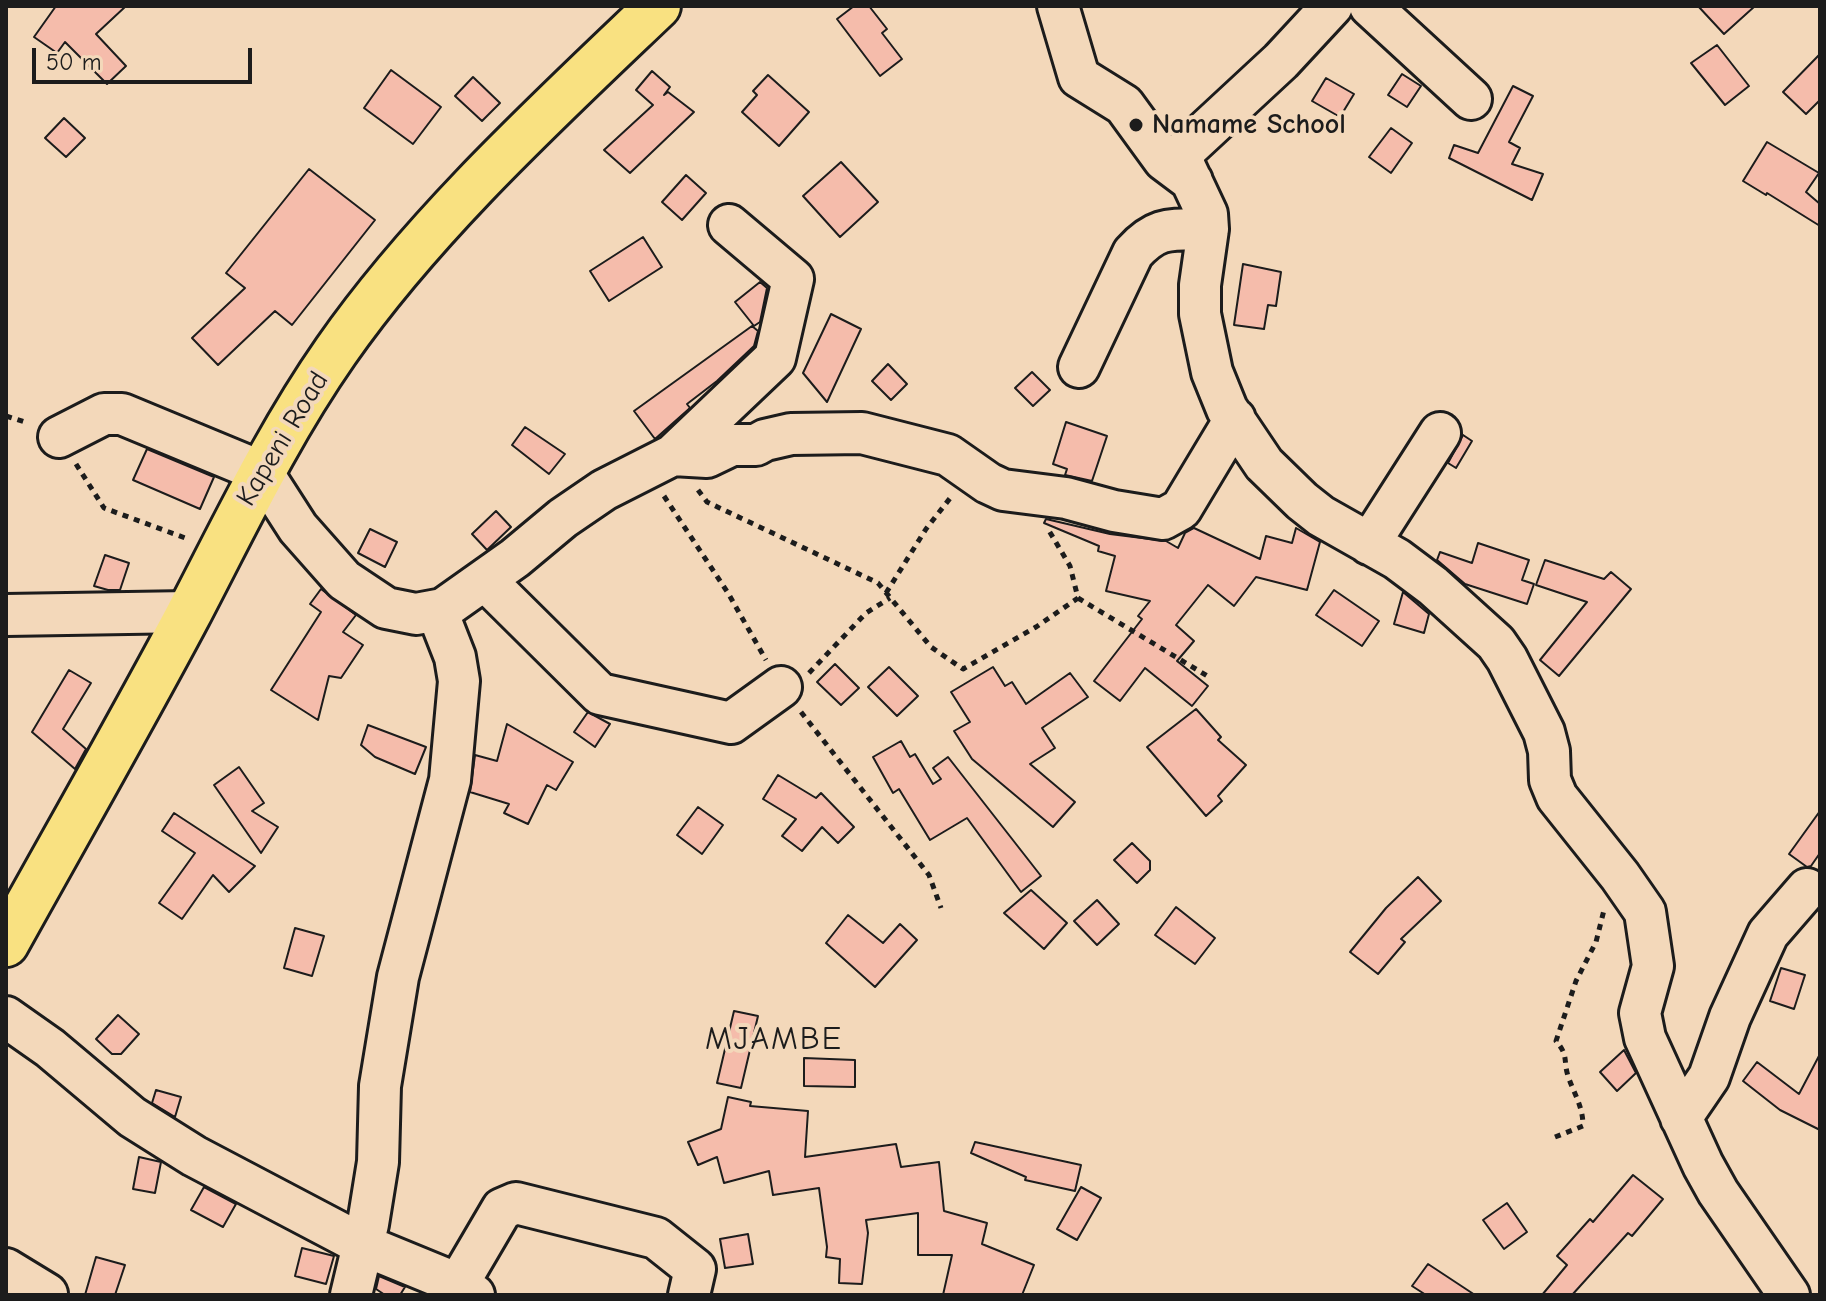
<!DOCTYPE html>
<style>
body{margin:0}
#map{position:relative;width:1826px;height:1301px;overflow:hidden;background:#f3d8ba;font-family:"Comic Neue",sans-serif}
canvas{display:block}
.frame{position:absolute;inset:0;border:8px solid #1c1c1c;pointer-events:none}
.scale{position:absolute;left:32px;top:48px;width:220px;height:36px;box-sizing:border-box;border:4px solid #1c1c1c;border-top:0;padding-left:10px;font-size:24px;line-height:28px;white-space:nowrap;color:#1c1c1c;-webkit-text-stroke:6px #f3d8ba;paint-order:stroke}
</style>
<div id="map">
<canvas width="1826" height="1301"></canvas>
<div class="frame"></div>
<div class="scale">50 m</div>
</div>
<script>
const g = document.querySelector('canvas').getContext('2d');
g.lineJoin = 'round';
function fillPath(path, color) { g.fillStyle = color; g.fill(path, 'evenodd'); }
function stroke(path, color, width, dash) { g.strokeStyle = color; g.lineWidth = width; g.lineCap = dash ? 'butt' : 'round'; g.setLineDash(dash || []); g.stroke(path); }
function write(font, color, halo, rows, align = 'center') {
  g.font = font + ' "Comic Neue",sans-serif'; g.lineWidth = 8; g.setLineDash([]); g.textBaseline = 'middle'; g.strokeStyle = halo; g.fillStyle = color; for (const [text, x, y, turn = 0] of rows) {
    g.save(); g.translate(x, y); g.rotate((+turn || 0) * Math.PI / 180); g.textAlign = isNaN(turn) ? turn : align; if (halo) g.strokeText(text, 0, 0); g.fillText(text, 0, 0); g.restore();
  }
}
const building = new Path2D(`
 M56,6H126L96,34L126,66L107,84L65,42L57,53L34,37Z
 M854,6H869L887,29L882,33L902,59L880,76L837,19Z
 M1698,6H1755L1724,34Z
 M1717,45L1749,86L1725,105L1691,63Z
 M1820,54V100L1806,114L1783,92Z
 M391,70L441,107L413,144L364,108Z
 M652,71L670,87L664,95L668,92L694,112L630,173L604,150L653,105L636,90Z
 M1402,74L1421,86L1407,107L1388,95Z
 M768,75L809,112L779,146L742,112L757,95L753,91Z
 M473,77L500,103L482,121L455,96Z
 M1326,78L1354,94L1340,117L1312,101Z
 M1513,86L1533,96L1509,142L1520,148L1512,164L1543,174L1532,200L1449,158L1454,145L1478,153Z
 M64,118L85,138L66,157L45,138Z
 M1391,128L1412,143L1391,173L1369,157Z
 M1767,142L1819,173L1806,192L1820,204V226L1767,193L1766,195L1743,181Z
 M841,162L878,202L840,237L803,196Z
 M309,169L375,220L292,325L275,311L218,365L192,338L245,288L226,273Z
 M686,175L706,193L682,220L662,202Z
 M643,237L662,267L609,301L590,271Z
 M1243,264L1281,272L1276,306L1268,305L1264,329L1234,325Z
 M760,282L767,288L760,322L754,326L735,302Z
 M831,314L861,329L827,402L803,373Z
 M752,326L758,331L754,346L717,381L687,404L690,408L655,439L634,411Z
 M888,364L907,384L891,400L872,381Z
 M1032,372L1050,390L1033,406L1015,388Z
 M1066,422L1107,436L1092,481L1065,475L1067,469L1053,464Z
 M525,427L565,454L549,474L512,445Z
 M1463,435L1472,441L1456,468L1448,463Z
 M147,449L214,477L200,509L133,480Z
 M496,511L511,527L487,550L472,534Z
 M1046,519L1110,534L1166,541L1178,548L1185,533L1194,528L1260,559L1266,536L1292,543L1296,528L1320,542L1307,590L1256,577L1234,606L1208,585L1176,625L1194,641L1177,661L1208,686L1192,706L1145,668L1120,701L1094,681L1142,619L1138,616L1150,601L1106,591L1115,556L1098,551L1099,546L1044,523Z
 M370,529L397,542L385,567L358,553Z
 M1478,543L1529,560L1522,580L1534,584L1527,604L1465,584L1437,560L1440,552L1472,563Z
 M105,555L129,563L120,590H108L94,586Z
 M1545,560L1604,579L1611,572L1631,589L1559,676L1540,660L1587,602L1536,585Z
 M321,589L356,615L343,632L363,645L341,678L329,676L318,720L271,690L321,612L310,604Z
 M1334,590L1379,621L1362,646L1316,615Z
 M1403,592L1429,614L1424,633L1394,624Z
 M835,664L859,688L841,705L817,682Z
 M889,667L918,696L897,716L868,687Z
 M993,667L1005,686L1012,682L1026,704L1070,673L1088,697L1042,728L1055,748L1030,764L1075,802L1053,827L972,759L954,731L970,722L951,692Z
 M69,670L91,683L63,729L86,749L75,769L32,732Z
 M1196,709L1221,737L1218,740L1246,765L1218,796L1222,801L1206,816L1147,747Z
 M588,712L610,724L595,747L574,732Z
 M507,724L573,762L556,790L547,785L528,824L504,813L509,804L470,792L475,755L497,761Z
 M368,725L426,747L415,774L375,757L361,745Z
 M901,741L910,757L915,754L933,784L941,779L933,768L948,757L1041,876L1021,892L967,818L930,840L899,789L893,793L873,757Z
 M239,767L264,803L252,811L278,827L261,853L214,785Z
 M778,775L816,798L821,793L854,827L838,843L822,827L802,851L782,836L796,819L763,799Z
 M698,807L723,825L702,854L677,835Z
 M1820,811V853L1811,866L1807,867L1789,854Z
 M174,813L255,866L229,892L213,875L182,919L159,903L195,853L162,831Z
 M1132,843L1150,861V870L1137,883L1114,860Z
 M1418,877L1441,901L1401,939L1405,942L1378,974L1350,952L1386,908Z
 M1031,890L1067,923L1044,949L1004,913Z
 M1097,900L1119,924L1097,945L1074,921Z
 M1176,907L1215,938L1195,964L1155,935Z
 M848,915L883,943L900,924L917,940L875,987L826,943Z
 M295,928L324,936L312,976L284,968Z
 M1781,968L1805,975L1794,1009L1770,1001Z
 M734,1011L758,1016L741,1088L717,1083Z
 M118,1015L139,1034L121,1054H112L96,1039Z
 M1624,1050L1636,1073L1617,1091L1600,1072Z
 M1820,1054V1130L1780,1110L1743,1081L1757,1062L1799,1094Z
 M804,1058L855,1060V1087L804,1086Z
 M156,1090L181,1097L175,1117L152,1103Z
 M728,1097L751,1102L750,1106L808,1111L805,1157L896,1144L901,1167L939,1162L944,1211L987,1223L982,1244L1034,1265L1022,1295H943L952,1255H918V1213L866,1220L868,1233L862,1284L839,1283L840,1259L826,1257L827,1247L819,1188L773,1195L769,1171L724,1183L717,1157L698,1165L688,1142L721,1129Z
 M975,1142L1081,1165L1075,1191L1025,1180L1026,1177L971,1153Z
 M139,1157L161,1162L155,1193L133,1189Z
 M1633,1175L1663,1199L1632,1236L1628,1233L1572,1295H1542L1567,1265L1557,1256L1590,1219L1593,1222Z
 M204,1187L236,1204L223,1227L191,1210Z
 M1081,1187L1101,1198L1077,1240L1057,1229Z
 M1507,1203L1527,1232L1504,1249L1483,1220Z
 M748,1234L753,1264L725,1268L720,1239Z
 M302,1248L334,1256L326,1284L295,1276Z
 M96,1257L125,1265L115,1295H85Z
 M1428,1264L1475,1295H1426L1412,1286Z
 M379,1276L405,1287L400,1295H385L376,1289Z`);
const path = new Path2D(`
 M6,416L28,423
 M76,464L104,508L188,539
 M698,490L707,502L878,583L931,647L963,669L1036,627L1078,598L1070,566L1048,529
 M664,496L728,593L766,660
 M886,593L926,529L951,497
 M1078,598L1209,677
 M809,673L866,613L890,598
 M801,712L929,875L941,908
 M1555,1137L1583,1126C1583,1106 1574,1094 1568,1076C1563,1060 1569,1056 1556,1041L1576,981L1596,942L1604,910`);
const minor = new Path2D(`
 M1058,6L1079,77L1124,105L1164,160L1192,181
 M1332,6L1281,61L1184,151V165L1207,214L1208,229L1200,285V314L1212,372L1227,409L1264,464L1302,501L1321,516L1397,559L1433,586L1496,643L1507,659L1544,732L1549,751L1550,780L1557,797L1620,876L1645,912L1653,966L1640,1013L1645,1038L1703,1165L1718,1192L1789,1295
 M1370,6L1471,99
 M1079,367L1133,253C1158,225 1172,230 1208,229
 M59,437L104,414H122L262,472L298,528L344,580L386,608L416,614L443,609L515,558L563,518L604,490L673,455L707,457L732,445H756L765,440L791,434L862,433L948,455L988,483L1003,490L1066,498L1114,511L1163,519L1181,509L1235,419
 M673,455L775,358L793,279L729,225
 M1369,544L1440,433
 M485,580L600,694L731,723L781,687
 M6,615L189,612
 M6,1017L50,1048L132,1117L194,1156L363,1245L458,1284L474,1295
 M1681,1118L1709,1077L1730,1017L1768,934L1807,889
 M6,1269L47,1294
 M458,1284L502,1209L516,1203L656,1238L695,1269L689,1295
 M351,1295L368,1224L378,1162L380,1086L398,977L450,780L459,681L455,657L437,611`);
const major = new Path2D(`
 M6,944C67,834 129,726 188,615C235,525 278,434 336,351C423,226 548,111 658,6`);
const markers = [
 [1136,125,8,"#1c1c1c"]
];
const poiNames = [
 ["Namame School",1152,125]
];
const streetNames = [
 ["Kapeni Road",283,439,-59]
];
const quarterNames = [
 ["MJAMBE",774,1040]
];
fillPath(building, '#f5bcab');
stroke(building, '#1c1c1c', 2);
stroke(minor, '#1c1c1c', 46);
stroke(major, '#1c1c1c', 50);
stroke(path, '#1c1c1c', 5, [6, 6]);
stroke(minor, '#f3d8ba', 40);
stroke(major, '#f9e181', 44);
for (const [x, y, r, color] of markers) { const dot = new Path2D(); dot.arc(x, y, r, 0, 2 * Math.PI); g.fillStyle = color; g.fill(dot); stroke(dot, '#f3d8ba', 3); }
write('bold 28px', '#1c1c1c', '#f3d8ba', poiNames, 'left');
write('28px', '#1c1c1c', '#f3d8ba', streetNames);
g.letterSpacing = '2px';
write('32px', '#1c1c1c', '#f3d8ba', quarterNames);
g.letterSpacing = '0px';
</script>
